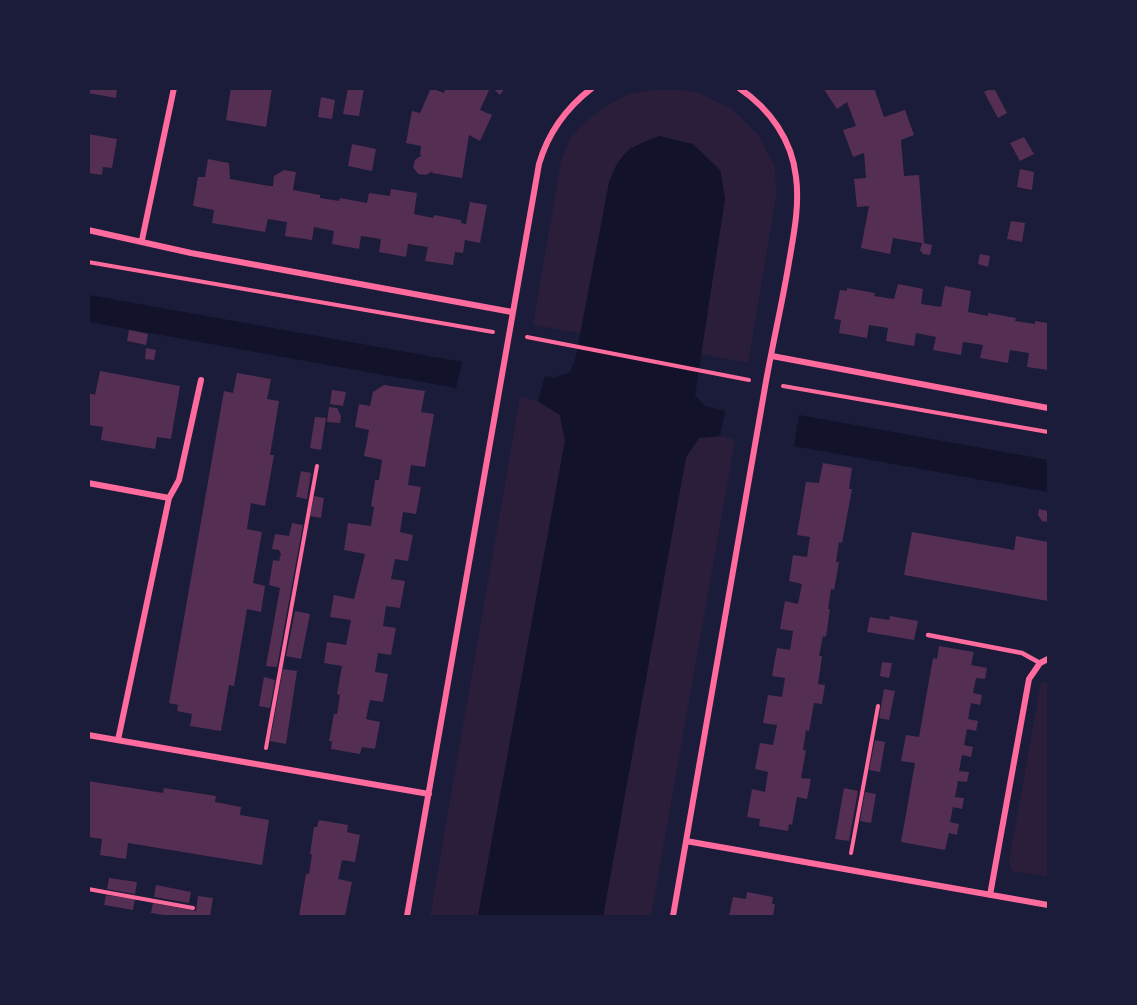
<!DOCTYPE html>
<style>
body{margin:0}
#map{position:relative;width:1137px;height:1005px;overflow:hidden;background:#1b1b3a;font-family:"Playfair Display",serif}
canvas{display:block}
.frame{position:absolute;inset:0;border:90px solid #1b1b3a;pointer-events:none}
</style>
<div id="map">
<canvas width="1137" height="1005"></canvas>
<div class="frame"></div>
</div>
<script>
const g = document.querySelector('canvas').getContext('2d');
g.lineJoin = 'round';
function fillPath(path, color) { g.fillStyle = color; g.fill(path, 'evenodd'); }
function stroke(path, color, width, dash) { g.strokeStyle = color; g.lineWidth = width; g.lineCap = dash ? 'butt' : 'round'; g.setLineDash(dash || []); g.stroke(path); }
const green = new Path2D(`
 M657,89H676L699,93L731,108L759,136L775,167L776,196L748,363L701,354L725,198L720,170L631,147L616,165L609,183L580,333L533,325L561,161L568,143L581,125L602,109L628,94Z
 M520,397L538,401L560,415L565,441L478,916H430Z
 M720,436L735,440L651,916H603L686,457L699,438Z
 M1041,682L1048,683V877L1012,871L1009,861Z`);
const water = new Path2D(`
 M659,136L693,144L720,170L725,198L695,395L705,406L725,411L720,436L699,438L686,457L603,916H478L565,441L560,415L538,401L545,376L554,378L570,372L576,357L609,183C621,151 628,148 659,136Z
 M88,295H89L462,362L456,388L89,322Z
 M799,415L1048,460V492L794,446Z`);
const building = new Path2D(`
 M88,88H117L116,98L88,93Z
 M231,88H272L266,127L226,120Z
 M348,88H364L359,116L343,114Z
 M431,88L444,93L446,88H490L480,110L492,115L480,141L469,135L462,178L432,173L433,171L426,175L418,174L413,167L415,160L422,155H420L421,146L406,143L412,111L420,113Z
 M493,88H505L500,95Z
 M823,88H874L884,117L905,110L914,135L901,140L904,176L919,175L924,243L932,245L930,255L923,254L920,250L922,243L893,238L890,254L861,248L869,206L857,207L854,179L866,178L864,153L853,157L843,130L856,126L847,102L837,109Z
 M992,88H994L1007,113L998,118L984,92Z
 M321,97L335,100L332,119L318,117Z
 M88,134L117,139L112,168L103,167L102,175L88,173Z
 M1024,137L1034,154L1020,161L1010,143Z
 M352,144L376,149L372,171L348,166Z
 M208,159L229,163L230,179L269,186H273L274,176L284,170L296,172L293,190L320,195V198L339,201L340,198L367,203L369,193L390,196L391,189L417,193L414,214L433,218L434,215L461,220V223L466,224L470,202L487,205L480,243L465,240L463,253L455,252L453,265L425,261L428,247L408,244L406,257L379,252L381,239L361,236L359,249L332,244L334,231L314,227L312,240L285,236L287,222L268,219L265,232L212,223L214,210L193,206L198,177H205Z
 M1020,169L1034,172L1032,190L1017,187Z
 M1011,221L1025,223L1022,242L1007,239Z
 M980,254L990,256L988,267L978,264Z
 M898,284L923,289L921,304L941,307L945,286L971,291L968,312L988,316V313L1016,318L1015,321L1035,324V321L1048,323V370L1027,367L1029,353L1010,350L1008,363L980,358L983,345L963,342L961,355L933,350L936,337L916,333L914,346L886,341L888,328L869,325L867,338L839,333L841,320L834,319L840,290L847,291V288L875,293L874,296L894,299Z
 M129,330L148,334L146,345L127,341Z
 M146,348L156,350L154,360L145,359Z
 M100,371L180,386L171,439L157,437L155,449L101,440L103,427L88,425V393L95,395Z
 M237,373L271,379L267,399L279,401L270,455H274L265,506L251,503L247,529L262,532L253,583L265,586L261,612L247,609L234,686L229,685L221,731L190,726L192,714L177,711L178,705L169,703L224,391L233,393Z
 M384,385L425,391L421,412L434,414L425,467L411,465L408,485L421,487L416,514L403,512L400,532L413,535L408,561L395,559L391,579L405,581L400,608L386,606L383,626L396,628L391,655L378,653L375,672L388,674L383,702L370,700L366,719L380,722L375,749L362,747L360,754L331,749L332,741H329L334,714H337L340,695L337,694L342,666L324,663L327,642L346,645L351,620L330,617L334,595L354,599L365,554L344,550L348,523L371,526L374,507L371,506L375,482V480H379L382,460L364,456L369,430L355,427L359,404L370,406L373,392Z
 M332,390L346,392L343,406L330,404Z
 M329,407L337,408L341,416L340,423L327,422Z
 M315,417L326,418L321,450L310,448Z
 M823,463L852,468L849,489H852L842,543L839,542L836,562H839L834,590L831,589L828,609H830L826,637L823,636L819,656H822L818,684L825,685L822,704L814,703L809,731L806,730L803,750H806L801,778L811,779L807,799L797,797L792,825L789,824L788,831L759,826L760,819L747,817L752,789L765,792L768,772L755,769L760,743L773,745L777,725L763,723L768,695L782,697L785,678L772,676L777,648L790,650L793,631L780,629L785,601L798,604L802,584L789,581L793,555L807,557L810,537L797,535L806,482L819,483Z
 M301,471L311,473L307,499L296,497Z
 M314,496L324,498L321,518L310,516Z
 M1039,509L1048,511V522L1042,521L1038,515Z
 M292,523L303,525L277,667L266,666L280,588L269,585L273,560L279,561L281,554L279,550L272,549L275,534L289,536Z
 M912,532L1014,550L1016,536L1048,542V601L904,575Z
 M295,611L310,614L301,659L286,656Z
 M890,616L918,621L914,640L867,632L870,617L889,620Z
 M939,646L974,652L971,665L987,668L985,679L976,678L973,693L982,695L980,705L971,703L968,719L978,721L976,731L967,729L964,745L973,747L971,757L962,755L959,771L969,772L967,782L958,781L955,797L964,798L962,809L953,807L950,822L959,824L957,835L949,833L945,850L901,842L915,763L901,761L906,735L919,737L933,658L937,659Z
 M882,662L892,663L889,678L880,676Z
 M283,669L297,671L286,744L270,741Z
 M264,677L275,680L270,708L259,706Z
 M884,689L895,691L889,720L879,718Z
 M875,740L885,742L880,772L869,770Z
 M88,781L163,793L164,788L216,796L215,802L241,807L240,815L269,820L262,865L128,843L126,859L100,855L102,839L88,837Z
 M844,788L858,791L849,841L835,839Z
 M865,792L876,794L871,823L860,821Z
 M319,820L348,825L347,832L360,835L355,862L342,860L338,879L352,882L345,916H299L306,874H309L312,855L310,854L314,827H317Z
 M109,878L137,882L135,894L107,889Z
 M156,885L191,892L189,903L154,897Z
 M747,892L773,897L772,904H775L773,916H729L733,897L746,899Z
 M106,895L135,899L133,910L104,905Z
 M198,896L213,898L210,916H170L151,913L153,903L196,911Z`);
const path = new Path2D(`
 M88,262L493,332
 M527,337L749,380
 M783,386L1048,432
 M266,748L317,466
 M851,853L878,706
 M88,889L193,908`);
const service = new Path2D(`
 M928,635L1022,653L1040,663`);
const minor = new Path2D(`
 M88,230L191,253L512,312
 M142,240L174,88
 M772,356L1048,408
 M88,483L169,498L118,740
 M169,498L179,480L201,380
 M88,735L429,794
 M686,841L1048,905
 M990,895L1029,679L1040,663L1048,659
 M407,916L539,164C548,133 566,108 592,88
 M673,916C703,742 734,567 764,393C771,351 781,309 788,268C793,238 800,207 796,177C792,140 770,109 739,88`);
fillPath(green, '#2a1e3b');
fillPath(water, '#12122b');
fillPath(building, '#542f53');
stroke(path, '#ff6b9d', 4);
stroke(service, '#ff6b9d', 4.5);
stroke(minor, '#ff6b9d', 6);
</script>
